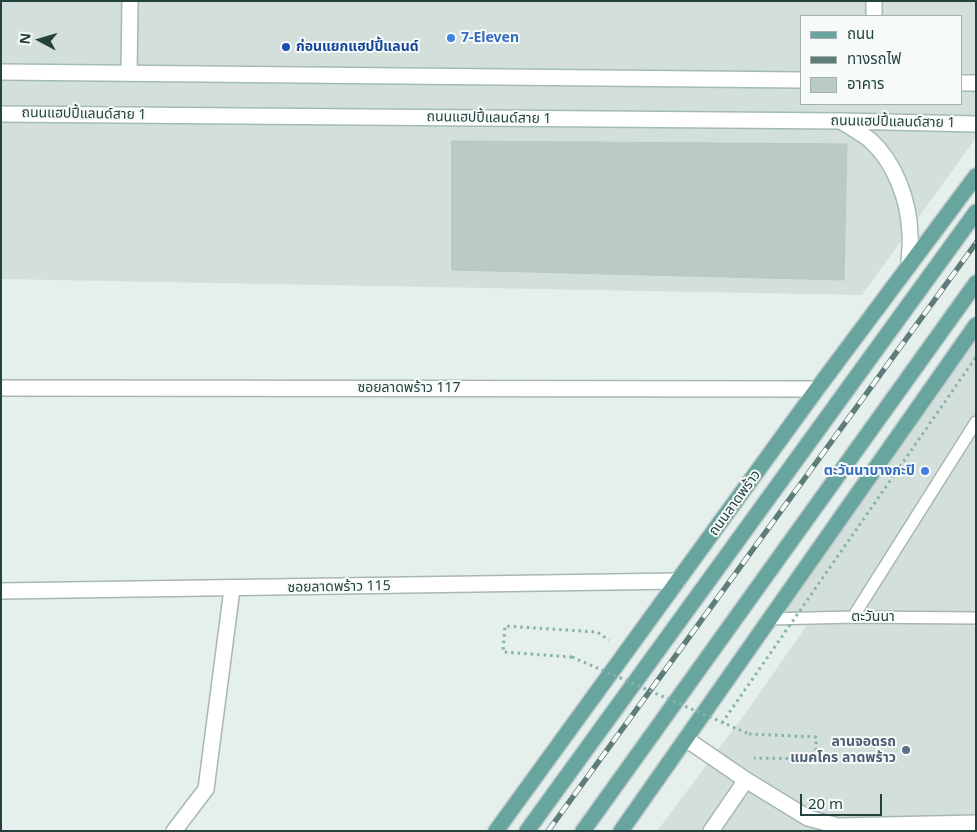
<!DOCTYPE html>
<meta charset="utf-8">
<style>
body{margin:0}
#map{position:relative;width:977px;height:832px;overflow:hidden;background:#e5efec;font-family:"Noto Sans","Noto Sans Thai",sans-serif}
canvas{display:block}
.frame{position:absolute;inset:0;border:2px solid #23413e;pointer-events:none}
.legend{position:absolute;left:800px;top:15px;width:162px;height:90px;box-sizing:border-box;background:#f6fbf9;border:1px solid #a2b1ae;margin:0;padding:6px 9px;list-style:none;font-size:15px;color:#23413e}
.legend li{display:flex;align-items:center;gap:10px;height:25px}
.legend b{width:25px;border:1px solid #a2b1ae}
.north{position:absolute;left:15px;top:15px;width:50px;height:50px;-webkit-text-stroke:4px #f6fbf9;paint-order:stroke;rotate:276deg;font-size:14px;font-weight:700;line-height:20px;text-align:center;color:#23413e}
.north::after{content:'';display:block;margin:auto;width:18px;height:22px;background:#23413e;clip-path:polygon(50% 0,100% 100%,50% 72%,0 100%)}
.scale{position:absolute;left:800px;top:794px;width:82px;height:22px;box-sizing:border-box;border:2px solid #23413e;border-top:0;padding-left:6px;font-size:15px;line-height:18px;white-space:nowrap;color:#23413e;-webkit-text-stroke:4px #f6fbf9;paint-order:stroke}
</style>
<div id="map">
<canvas width="977" height="832"></canvas>
<div class="frame"></div>
<ul class="legend">
<li><b style="height:6px;background:#69a59f"></b>ถนน</li>
<li><b style="height:6px;background:#5e7c79"></b>ทางรถไฟ</li>
<li><b style="height:14px;background:#bacac5"></b>อาคาร</li>
</ul>
<div class="north">N</div>
<div class="scale">20 m</div>
</div>
<script>
const g = document.querySelector('canvas').getContext('2d');
g.lineJoin = 'round';
function fillPath(path, color) { g.fillStyle = color; g.fill(path, 'evenodd'); }
function stroke(path, color, width, dash) { g.strokeStyle = color; g.lineWidth = width; g.lineCap = dash ? 'butt' : 'round'; g.setLineDash(dash || []); g.stroke(path); }
function write(font, color, halo, rows, align = 'center') {
  g.font = font + ' "Noto Sans","Noto Sans Thai",sans-serif'; g.lineWidth = 4; g.setLineDash([]); g.textBaseline = 'middle'; g.strokeStyle = halo; g.fillStyle = color; for (const [text, x, y, turn = 0] of rows) {
    g.save(); g.translate(x, y); g.rotate((+turn || 0) * Math.PI / 180); g.textAlign = isNaN(turn) ? turn : align; if (halo) g.strokeText(text, 0, 0); g.fillText(text, 0, 0); g.restore();
  }
}
const built = new Path2D(`
 M1,1H976V138L862,295L1,279ZM801,16H961V104H801Z
 M976,325V831H657L750,707L811,619H770Z`);
const building = new Path2D(`
 M452,141L847,144L844,280L452,270Z`);
const path = new Path2D(`
 M572,657L503,652L505,626L597,632L609,640
 M749,734L816,737V759L754,758`);
const lane = new Path2D(`
 M853,617L976,422
 M770,619L853,617L976,618`);
const street = new Path2D(`
 M874,16V1
 M129,73L130,1
 M1,388L817,389
 M1,591L678,581
 M686,739L746,780L808,818L838,826L976,823
 M174,831L206,789L232,589
 M711,831L746,780`);
const secondary = new Path2D(`
 M1,72L801,80
 M961,83H976
 M1,114L841,121L976,124
 M841,121C850,127 861,133 870,140C895,162 909,201 910,234C911,244 909,254 909,265`);
const primary = new Path2D(`
 M496,831L817,389L976,176
 M527,831L976,212
 M583,831L976,283
 M621,831L976,325`);
const rail = new Path2D(`
 M548,831L976,243`);
const pathBridge = new Path2D(`
 M572,657L749,734
 M722,723L976,357`);
const markers = [
 [451,38,5,"#3f7fe0"],
 [286,47,5,"#1a4fb4"],
 [925,471,5,"#3f7fe0"],
 [906,750,5,"#5c6f8a"]
];
const shopNames = [
 ["7-Eleven",461,38],
 ["ตะวันนาบางกะปิ",915,471,"right"]
];
const transitNames = [
 ["ก่อนแยกแฮปปี้แลนด์",296,47]
];
const streetNames = [
 ["ถนนแฮปปี้แลนด์สาย 1",84,114,1],
 ["ถนนแฮปปี้แลนด์สาย 1",489,118,1],
 ["ถนนแฮปปี้แลนด์สาย 1",893,122,1],
 ["ซอยลาดพร้าว 117",409,388],
 ["ถนนลาดพร้าว",735,503,-54],
 ["ซอยลาดพร้าว 115",339,587,-1],
 ["ตะวันนา",873,617]
];
const serviceNames = [
 ["ลานจอดรถ",896,742],
 ["แมคโคร ลาดพร้าว",896,758]
];
fillPath(built, '#d3dfdb');
fillPath(building, '#bacac5');
stroke(building, '#b7c9c4', 1);
stroke(lane, '#a7b7b4', 14);
stroke(street, '#a7b7b4', 18);
stroke(secondary, '#a3bbb6', 18);
stroke(primary, '#c1cac9', 18);
stroke(path, '#85b3ab', 3, [2.5, 4]);
stroke(lane, '#fff', 11);
stroke(street, '#fff', 15);
stroke(secondary, '#fff', 15);
stroke(primary, '#69a59f', 15);
stroke(rail, '#5e7c79', 5.5);
stroke(rail, '#f6fbf9', 4, [11]);
stroke(pathBridge, '#85b3ab', 3, [2.5, 4]);
for (const [x, y, r, color] of markers) { const dot = new Path2D(); dot.arc(x, y, r, 0, 2 * Math.PI); g.fillStyle = color; g.fill(dot); stroke(dot, '#f6fbf9', 2); }
write('bold 14px', '#366cbe', '#f6fbf9', shopNames, 'left');
write('bold 14px', '#164399', '#f6fbf9', transitNames, 'left');
write('14px', '#23413e', '#f6fbf9', streetNames);
write('bold 14px', '#4e5e75', '#f6fbf9', serviceNames, 'right');
</script>
